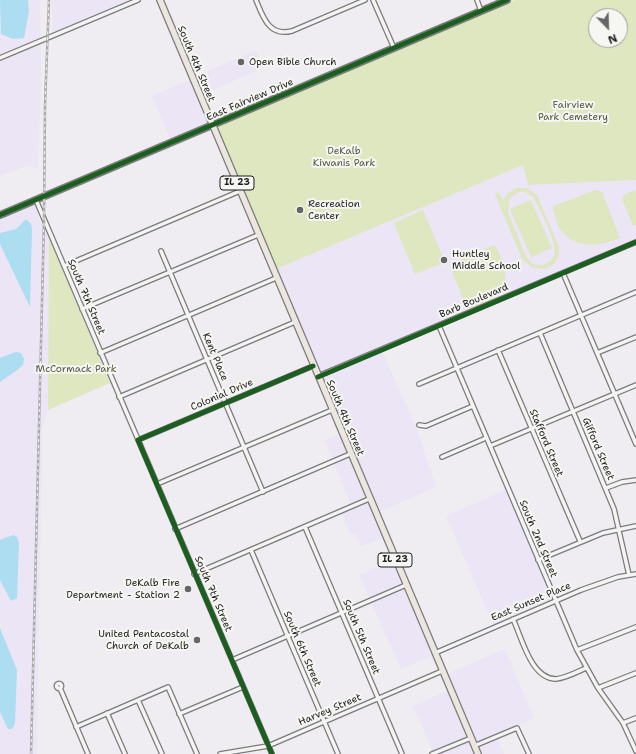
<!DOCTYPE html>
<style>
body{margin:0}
#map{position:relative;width:636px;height:754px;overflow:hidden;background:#efecf2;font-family:"Shantell Sans",sans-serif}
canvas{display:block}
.north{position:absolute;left:588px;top:8px;width:40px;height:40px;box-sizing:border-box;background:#f6f6f2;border:1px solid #9f9f9c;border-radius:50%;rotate:157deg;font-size:11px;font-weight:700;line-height:16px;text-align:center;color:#1c1c1c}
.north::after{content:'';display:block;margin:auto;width:14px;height:18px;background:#666567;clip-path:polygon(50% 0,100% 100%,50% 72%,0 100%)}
</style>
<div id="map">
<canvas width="636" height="754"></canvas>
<div class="north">N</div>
</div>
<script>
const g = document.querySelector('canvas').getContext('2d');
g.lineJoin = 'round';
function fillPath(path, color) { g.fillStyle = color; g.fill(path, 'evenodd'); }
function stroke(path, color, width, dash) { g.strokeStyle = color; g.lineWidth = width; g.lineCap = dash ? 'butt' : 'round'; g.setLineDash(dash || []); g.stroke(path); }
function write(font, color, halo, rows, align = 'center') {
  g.font = font + ' "Shantell Sans",sans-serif'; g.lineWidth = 4; g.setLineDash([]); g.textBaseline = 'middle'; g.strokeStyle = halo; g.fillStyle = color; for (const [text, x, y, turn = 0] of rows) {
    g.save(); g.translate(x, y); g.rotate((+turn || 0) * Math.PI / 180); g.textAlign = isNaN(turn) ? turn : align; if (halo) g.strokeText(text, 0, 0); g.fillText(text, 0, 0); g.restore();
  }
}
const built = new Path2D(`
 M0,0H40L41,71L38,168L25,166L0,176Z
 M52,0H135L52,35Z
 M256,50L263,68L201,95L194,77Z
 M191,79L210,124L171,141L152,96Z
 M523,165L528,185L636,180V240L324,372L319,370L276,269Z
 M38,197V218L49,237L50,270L48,410L42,427L37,754H0V213Z
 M382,351L418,432L436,487L379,512L447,674L505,649L534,718L496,735L504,754H434L413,706L447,691L431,656L401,669L359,575L392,561L382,538L361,546L355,534L351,535L340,510L351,505L325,440L340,434L318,380Z
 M506,490L553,600L494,626L446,516Z`);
const green = new Path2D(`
 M515,0H636V180L528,185L523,165L276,269L218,130L219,126ZM596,16H620V40H596Z
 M517,188H526L537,195L559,247V255L554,264L546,269L533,268L522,259L495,194L499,192L503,201L508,193ZM519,192H526L533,197C539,206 556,241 555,252C554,258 549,263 543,265L533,264L526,257L508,212L509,199Z
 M596,190L602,192L620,238C589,252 557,245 553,206Z
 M636,190V225L633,226L622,199L624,195Z
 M531,200L552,248L531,257L510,209Z
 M423,210L445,262L415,274L394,223Z
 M49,237L110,383L48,410Z
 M494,245C505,260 513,284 494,298C487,304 476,306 468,310L450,267L451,264Z`);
const water = new Path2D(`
 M0,0H28L29,11L24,38L13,39L1,34Z
 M26,219L31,224L32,229L30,307L0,244V233L16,229Z
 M16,352L21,353L24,359L23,365L17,370L0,382V358Z
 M13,535L17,537L19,543L17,598L11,601L0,580V540Z
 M0,628L17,670L15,723L12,729H8L0,712Z`);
const minor = new Path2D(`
 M256,0C263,17 269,37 292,31L365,0
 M373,0L394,48
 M477,0L481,11
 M0,58L138,0
 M36,200L272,754
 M161,251L263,492
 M64,266L240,191
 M563,273L636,444
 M82,309L258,235
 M439,326L577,650L598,688L623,723L636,751
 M540,333L614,509L629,575
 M498,350L580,541
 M100,353L276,278
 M597,353L636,337
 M318,376L636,242
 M419,384L636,292
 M119,397L295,322
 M419,425L426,426L473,406
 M138,440L313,366
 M490,446L636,385
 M442,457L486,438
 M157,484L332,410
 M606,488L622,482L636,480
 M305,527L402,754
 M175,529L350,454
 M251,550L338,754
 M538,560L603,533L636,526
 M194,574L369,499
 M513,619C522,638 531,679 556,679C566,678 577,672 586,668
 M577,650L636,627
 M435,653L581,590L618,577L636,574
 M232,660L406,585
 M56.5 686a2.5 2.5 0 1 1 5 0a2.5 2.5 0 1 1-5 0Z
 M60,688L88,754
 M598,688L636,673
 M138,700L162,754
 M107,713L125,754
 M179,714L243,687
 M623,723L636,718
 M76,727L168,687L197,754
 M474,746L517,728L529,754
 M220,754L268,746L442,671
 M432,754L471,738`);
const tertiary = new Path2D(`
 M0,215L507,0`);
const primary = new Path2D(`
 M160,0L478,754`);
const rail = new Path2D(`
 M31,754L44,220L45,105L49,0`);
const cycleway = new Path2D(`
 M0,215L507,0
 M318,377L636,242
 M272,754L138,440L313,366`);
const markers = [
 [241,62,4,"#666567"],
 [300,210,4,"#666567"],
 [444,260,4,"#666567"],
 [188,589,4,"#666567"],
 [197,640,4,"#666567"]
];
const shields = [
 [237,183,34],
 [395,560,34]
];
const shieldNames = [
 ["IL 23",237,183],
 ["IL 23",395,560]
];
const poiNames = [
 ["Open Bible Church",249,62],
 ["Recreation",308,204],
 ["Center",308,216],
 ["Huntley",452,254],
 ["Middle School",452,266],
 ["DeKalb Fire",180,583,"right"],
 ["Department - Station 2",180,595,"right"],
 ["United Pentacostal",189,634,"right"],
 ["Church of DeKalb",189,646,"right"]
];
const streetNames = [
 ["South 4th Street",196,64,67],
 ["East Fairview Drive",250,100,-23],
 ["South 7th Street",86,297,67],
 ["Barb Boulevard",474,301,-23],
 ["Kent Place",215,357,67],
 ["Colonial Drive",222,395,-23],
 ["South 4th Street",345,418,67],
 ["Stafford Street",546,443,67],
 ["Gifford Street",598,449,67],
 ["South 2nd Street",538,539,67],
 ["South 7th Street",213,594,67],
 ["East Sunset Place",531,602,-23],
 ["South 5th Street",361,637,67],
 ["South 6th Street",302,649,67],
 ["Harvey Street",330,710,-23]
];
const parkNames = [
 ["Fairview",573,105],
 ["Park Cemetery",573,117],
 ["DeKalb",344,151],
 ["Kiwanis Park",344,163],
 ["McCormack Park",76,369]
];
fillPath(built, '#ebe5f5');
fillPath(green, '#dee7c0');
fillPath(water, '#acddf1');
stroke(minor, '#7b7a7c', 6);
stroke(tertiary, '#7b7a7c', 8);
stroke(primary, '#7b7a7c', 8);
stroke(minor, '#f4f4f3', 3.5);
stroke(tertiary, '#f4f4f3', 4.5);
stroke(primary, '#ece7de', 5.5);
stroke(rail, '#aaa', 2.5);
stroke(rail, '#f6f6f2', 1, [3]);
stroke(cycleway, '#1b5e20', 5);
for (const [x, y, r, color] of markers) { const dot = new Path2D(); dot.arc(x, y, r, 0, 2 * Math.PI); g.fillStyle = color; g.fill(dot); stroke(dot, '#f6f6f2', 1.5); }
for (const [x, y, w] of shields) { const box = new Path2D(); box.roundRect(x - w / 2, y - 7, w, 14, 3); g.fillStyle = '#f6f6f2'; g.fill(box); stroke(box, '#1c1c1c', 1); }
write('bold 9px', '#1c1c1c', null, shieldNames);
write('10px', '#1c1c1c', '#f6f6f2', poiNames, 'left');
write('10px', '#1c1c1c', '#f6f6f2', streetNames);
write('10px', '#525841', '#f6f6f2', parkNames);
</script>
